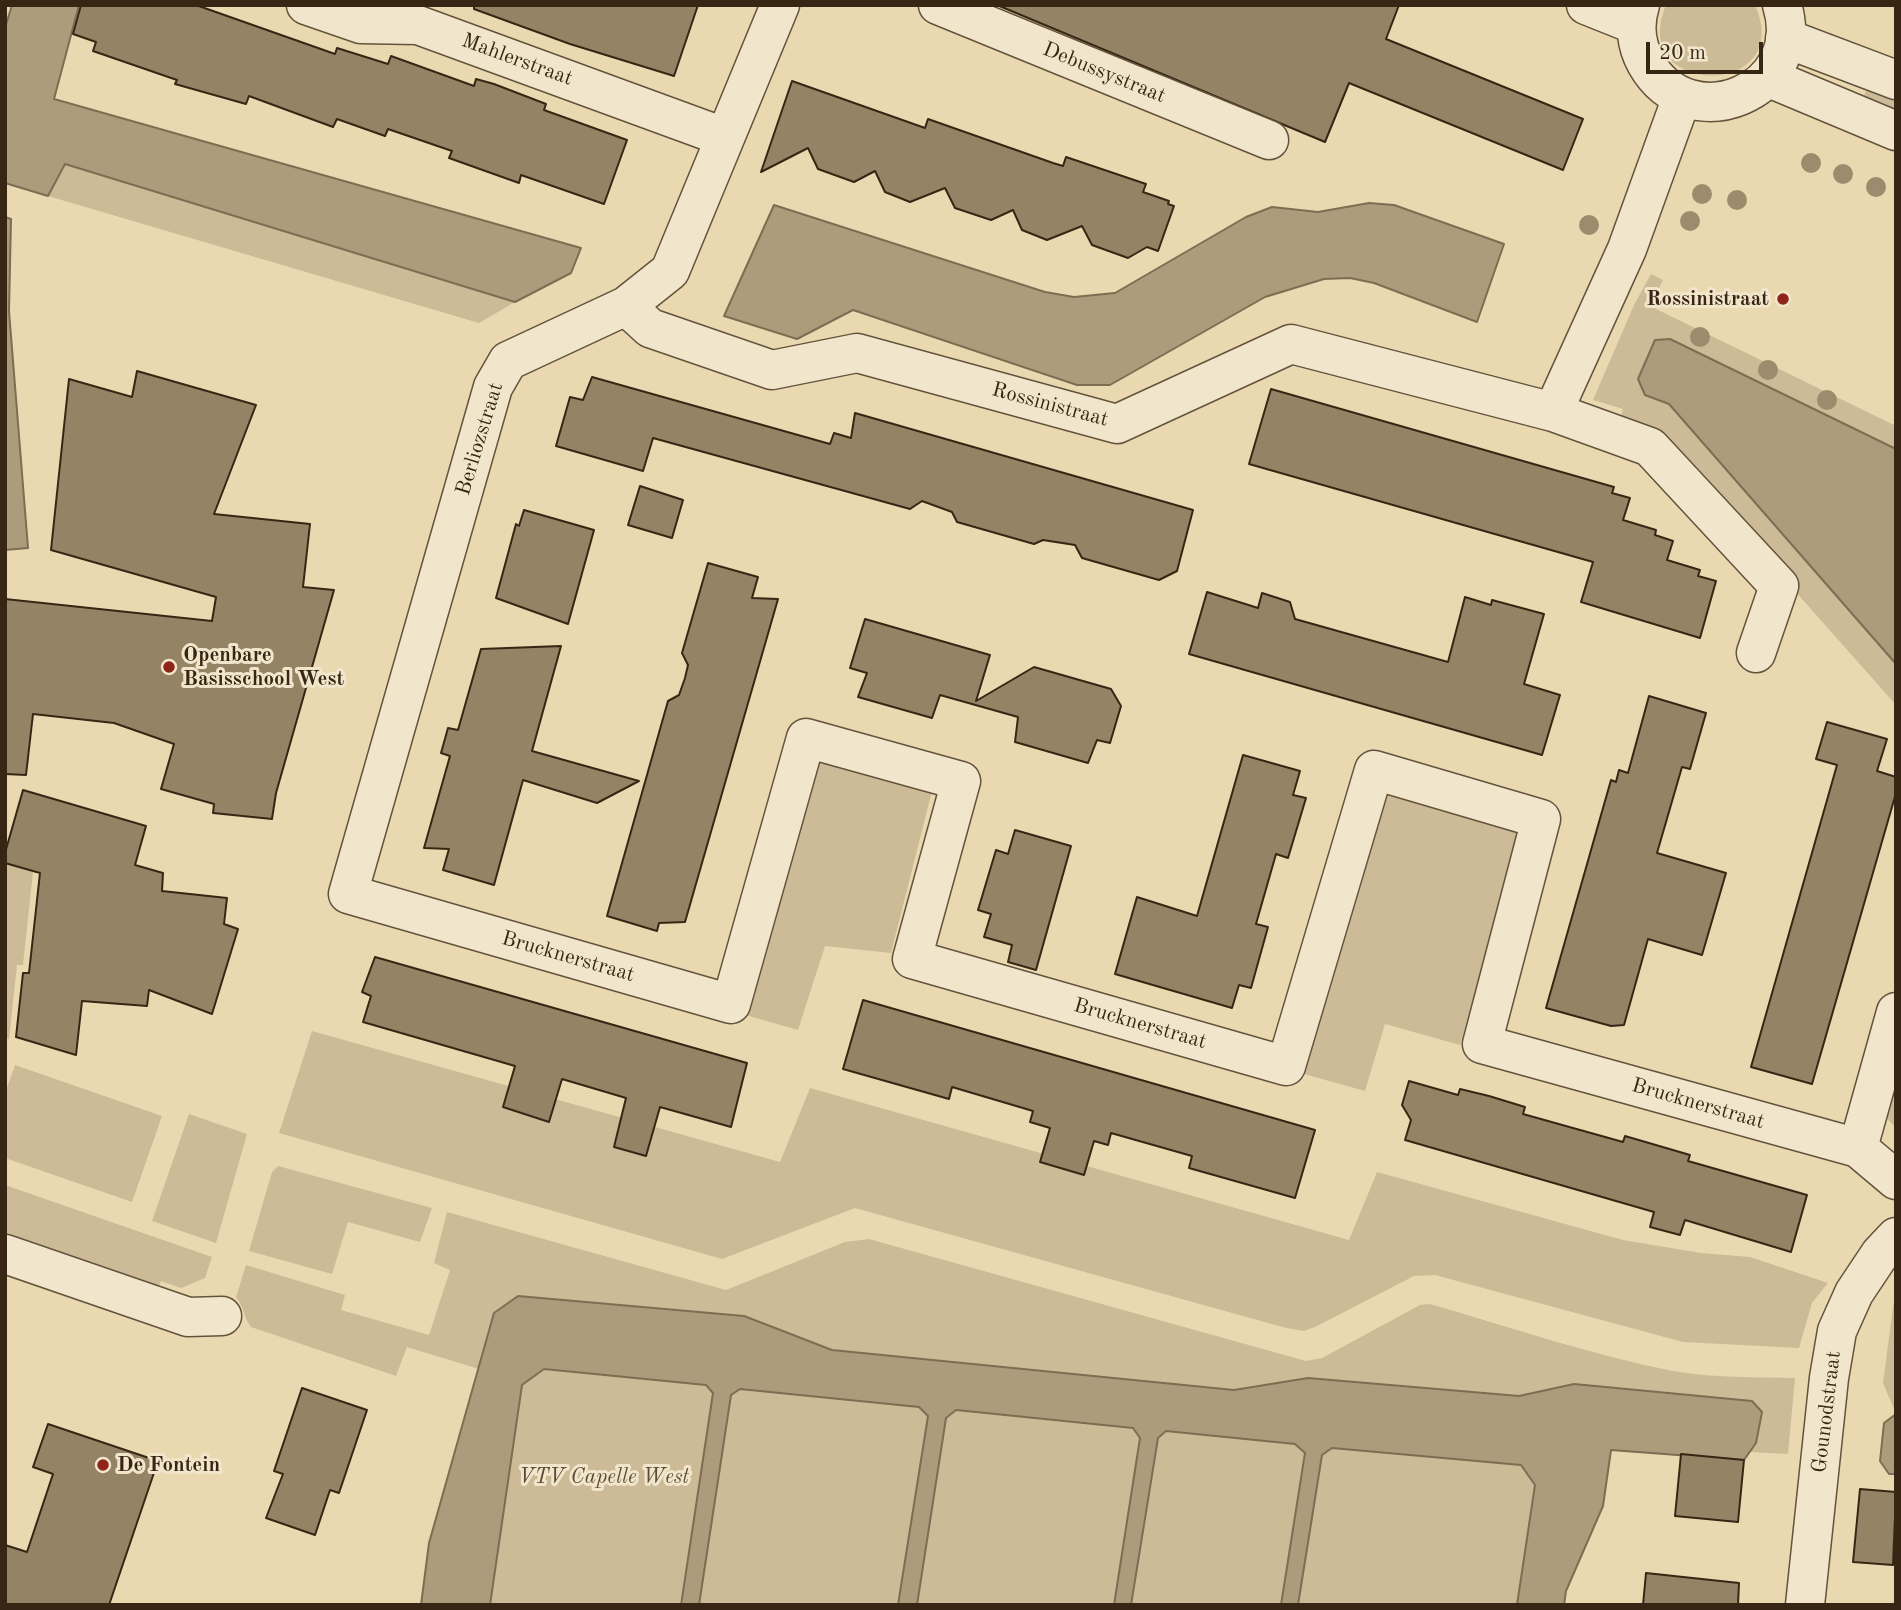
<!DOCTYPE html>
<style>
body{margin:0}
#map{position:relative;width:1901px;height:1610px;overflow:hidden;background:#ead9b0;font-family:"Old Standard TT",serif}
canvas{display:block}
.frame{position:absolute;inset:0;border:7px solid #382615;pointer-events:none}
.scale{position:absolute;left:1646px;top:42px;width:117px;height:32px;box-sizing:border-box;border:4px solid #382615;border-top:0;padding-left:9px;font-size:21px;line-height:24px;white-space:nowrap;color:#382615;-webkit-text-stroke:5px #f1e6cc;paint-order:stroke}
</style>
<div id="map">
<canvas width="1901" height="1610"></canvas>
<div class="frame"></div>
<div class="scale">20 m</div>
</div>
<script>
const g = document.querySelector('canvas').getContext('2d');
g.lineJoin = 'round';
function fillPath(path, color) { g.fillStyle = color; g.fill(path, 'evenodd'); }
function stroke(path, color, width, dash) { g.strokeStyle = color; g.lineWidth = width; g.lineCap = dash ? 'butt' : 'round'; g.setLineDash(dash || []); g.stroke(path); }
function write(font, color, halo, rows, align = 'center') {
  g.font = font + ' "Old Standard TT",serif'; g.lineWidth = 6; g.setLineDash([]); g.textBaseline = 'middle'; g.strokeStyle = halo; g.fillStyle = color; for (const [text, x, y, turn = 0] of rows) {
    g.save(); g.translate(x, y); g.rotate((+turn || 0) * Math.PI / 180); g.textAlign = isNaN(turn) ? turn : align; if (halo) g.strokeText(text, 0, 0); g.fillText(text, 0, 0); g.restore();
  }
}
const green = new Path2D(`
 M1666,5H1755C1797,100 1626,98 1666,5Z
 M1870,81L1896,91V119L1860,105Z
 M64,164L515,302L479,323L48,196Z
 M1651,274L1663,280L1650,306L1896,426V449L1670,339L1655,341L1638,379L1645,395L1669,404L1896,664V705L1661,440L1619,424L1623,409L1593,400L1634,305Z
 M818,759L932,791L891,953L825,946L798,1030L742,1014Z
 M1386,785L1522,823L1460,1045L1385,1024L1365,1091L1304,1074Z
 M5,863L33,872L23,965H17L9,1039L5,1038Z
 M312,1031L780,1162L810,1088L1349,1240L1377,1172L1623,1240L1701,1253L1750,1257L1828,1283L1812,1303L1799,1348L1683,1342L1435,1275L1414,1276L1315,1327L1304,1331L1286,1328L855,1208L722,1259L279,1133Z
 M15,1065L162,1116L132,1202L5,1158V1093Z
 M1896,1069V1128L1878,1109Z
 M189,1114L247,1134L216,1243L152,1221Z
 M278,1166L432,1208L420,1242L348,1222L332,1274L249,1251L272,1172Z
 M5,1185L212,1257L205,1278L181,1288L161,1281L156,1294L5,1243Z
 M447,1212L726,1290L845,1242L869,1239L1306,1361L1322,1358L1420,1305L1430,1304C1510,1327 1591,1355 1673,1371C1713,1378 1754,1377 1795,1378L1788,1454L1750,1452L1756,1443L1574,1384L1519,1396L1308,1378L1234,1390L832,1350L744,1316L494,1313L479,1369L407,1347L396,1376L251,1327C244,1318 244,1307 236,1297L246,1265L345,1295L341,1310L429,1335L450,1270L434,1263Z
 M1896,1285V1414L1883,1383Z
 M543,1369L706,1385L713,1393L680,1605H490L522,1385Z
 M740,1389L920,1407L928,1417L898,1605H699L731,1395Z
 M956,1410L1133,1428L1140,1438L1114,1605H917L946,1418Z
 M1166,1431L1295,1444L1305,1453L1281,1605H1131L1158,1438Z
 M1332,1448L1521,1465L1535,1485L1517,1605H1298L1322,1455Z`);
const water = new Path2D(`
 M12,5H79L54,99L581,248L571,273L515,302L65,164L48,196L5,183V28Z
 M1369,203L1394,205L1504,244L1477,322L1374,283L1350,278L1324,279L1265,297L1110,385H1077L853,310L797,339L724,316L774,205L1045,292L1074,297L1115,293L1246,217L1272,207L1318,212Z
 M5,217L11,219L9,311L28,548L5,550Z
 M1670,339L1896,449V664L1669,404L1645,395L1638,379L1655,340Z
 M518,1296L744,1316L832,1350L1234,1390L1308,1378L1519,1396L1574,1384L1752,1401L1762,1412L1756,1443L1744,1460L1611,1450L1603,1506L1566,1591L1564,1605H1517L1535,1485L1521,1465L1332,1448L1322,1455L1298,1605H1281L1305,1453L1295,1444L1166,1431L1158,1438L1131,1605H1114L1140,1438L1133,1428L956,1410L946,1418L917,1605H898L928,1416L919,1407L740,1389L731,1395L699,1605H681L713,1393L706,1385L544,1369L522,1385L490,1605H421L429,1543L494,1313Z
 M1896,1414V1474H1889L1880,1461L1884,1423Z`);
const building = new Path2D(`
 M81,5H196L335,54L337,48L388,64L391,56L474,86L476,79L494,84L546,104L544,110L627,140L604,204L521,175L519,183L449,158L452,151L388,129L385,136L337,119L333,127L249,96L246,104L175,84L177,80L93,51L96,42L73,34Z
 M474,5H698L674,76L570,44L474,9Z
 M997,5H1399L1386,39L1583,119L1563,170L1349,83L1325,142Z
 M792,81L925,128L928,119L1053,163L1063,166L1066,157L1146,184L1143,192L1169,201L1168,204L1174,206L1158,251L1147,247L1128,258L1092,245L1082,226L1047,240L1022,230L1013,210L991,220L955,208L945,188L910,202L885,192L875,171L854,182L818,169L808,148L761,172Z
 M137,371L256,405L214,514L310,524L303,587L334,590L276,793L272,819L213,813L214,804L161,789L174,744L114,723L33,714L26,775L5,774V599L212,621L216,597L51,550L69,379L132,397Z
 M592,377L830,444L834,433L851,438L855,413L1193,510L1177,571L1159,580L1082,558L1075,545L1043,540L1034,544L957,522L952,512L922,501L910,509L653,438L643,471L556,446L570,397L583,400Z
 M1271,389L1614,487L1612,493L1630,498L1623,520L1656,530L1655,535L1673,541L1667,560L1700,570L1698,576L1716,581L1700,638L1581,602L1593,562L1249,464Z
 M640,486L683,500L672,538L628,525Z
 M524,510L594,530L568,624L496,598L516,524L519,526Z
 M708,563L758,577L752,598L778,599L685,922L659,923L657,931L607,916L668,701L679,695L685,678L688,665L682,653Z
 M1207,592L1258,608L1262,593L1290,602L1295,619L1448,662L1465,597L1491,605L1492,600L1544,614L1524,684L1560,695L1542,755L1189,654Z
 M865,619L990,655L976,701L1034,667L1111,689L1121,706L1110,743L1097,740L1088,763L1015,742L1018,717L940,695L932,718L858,697L867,673L850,668Z
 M561,646L532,751L639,781L597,803L523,780L494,885L443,870L449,849L424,848L450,756L441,753L448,728L458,730L481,649Z
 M1649,696L1706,713L1690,769L1682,767L1657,853L1726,873L1702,955L1648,939L1624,1025L1611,1026L1546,1008L1611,780L1616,782L1619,770L1628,773Z
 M1827,722L1887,739L1877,771L1896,777V793L1812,1084L1751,1067L1837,765L1816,759Z
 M1243,755L1300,771L1293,795L1306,798L1288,858L1276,854L1256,924L1268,927L1251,988L1239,985L1232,1008L1115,974L1137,897L1197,916Z
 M23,790L146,826L135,865L163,873L162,891L227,898L224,924L238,929L212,1014L149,990L147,1006L82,1001L76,1055L16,1037L23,973H29L40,873L5,863V853Z
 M1015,830L1071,846L1036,970L1008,962L1012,945L984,937L991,914L978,910L996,850L1008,854Z
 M375,957L747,1063L731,1127L660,1107L646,1156L614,1147L626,1098L562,1079L549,1122L503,1107L515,1066L363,1022L371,996L362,992Z
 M863,1000L1315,1130L1295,1198L1189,1168L1192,1156L1111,1133L1108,1145L1094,1141L1084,1175L1040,1162L1050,1128L1030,1122L1033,1111L952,1087L949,1099L843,1069Z
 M1409,1081L1458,1095L1460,1089L1489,1096L1525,1107L1523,1114L1623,1142L1625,1136L1690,1155L1688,1161L1807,1195L1791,1252L1685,1220L1680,1235L1650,1227L1654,1212L1405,1140L1411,1120L1402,1105Z
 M302,1388L367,1410L339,1493L330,1490L315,1535L266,1518L283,1474L274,1471Z
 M48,1424L158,1461L109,1605H5V1545L27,1552L53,1474L33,1467Z
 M1681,1454L1744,1460L1738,1522L1675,1516Z
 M1860,1489L1896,1492L1893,1565L1853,1562Z
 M1646,1573L1739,1583L1738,1605H1643Z`);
const minor = new Path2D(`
 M306,5L361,24L418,25L724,137
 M780,5L670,271L626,306L508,361L493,387L348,894L731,1004L806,738L961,781L912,959L1286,1066L1374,770L1541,819L1482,1044L1858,1148L1896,1180
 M938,5L1269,140
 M1586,5L1636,25
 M1640,5C1634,24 1636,45 1646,63C1690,141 1809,91 1782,5
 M1785,38L1896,80
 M1767,77L1896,131
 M626,306L650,328L772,370L857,353L1117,424L1291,344L1553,412L1650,447L1779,586L1756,653
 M1553,412L1627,249L1682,97
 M1858,1148L1896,1012
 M5,1254L188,1317L222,1316
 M1805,1605L1829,1378L1837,1331L1854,1293L1880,1254L1896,1237`);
const trees = [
 [1811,163],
 [1843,174],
 [1876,187],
 [1702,194],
 [1737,200],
 [1690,221],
 [1589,225],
 [1700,337],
 [1768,370],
 [1827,400]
];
const markers = [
 [1783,299,7,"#8f2418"],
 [169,667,7,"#8f2418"],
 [103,1465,7,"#8f2418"]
];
const streetNames = [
 ["Mahlerstraat",517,60,20],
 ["Debussystraat",1104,73,22],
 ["Rossinistraat",1050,405,15],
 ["Berliozstraat",480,439,-73],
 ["Brucknerstraat",568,957,16],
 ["Brucknerstraat",1140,1024,16],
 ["Brucknerstraat",1698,1104,16],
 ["Gounodstraat",1827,1412,-83]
];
const poiNames = [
 ["Rossinistraat",1769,299,"right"],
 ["Openbare",183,655],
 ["Basisschool West",183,679],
 ["De Fontein",117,1465]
];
const parkNames = [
 ["VTV Capelle West",604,1477]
];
fillPath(green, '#ccbb96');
fillPath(water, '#ad9c7b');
stroke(water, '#7e6d52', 2);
fillPath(building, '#958366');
stroke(building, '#382615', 2);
stroke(minor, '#64533c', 41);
stroke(minor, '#f1e6cc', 38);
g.fillStyle = '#9c8b6c';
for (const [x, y] of trees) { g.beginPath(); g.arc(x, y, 10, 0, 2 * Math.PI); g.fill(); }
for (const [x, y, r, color] of markers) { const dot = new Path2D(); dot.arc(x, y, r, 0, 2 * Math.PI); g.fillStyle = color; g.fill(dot); stroke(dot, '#f1e6cc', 2.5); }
write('21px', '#382615', '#f1e6cc', streetNames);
write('bold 21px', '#382615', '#f1e6cc', poiNames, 'left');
write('italic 21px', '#5d4b35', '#f1e6cc', parkNames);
</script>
